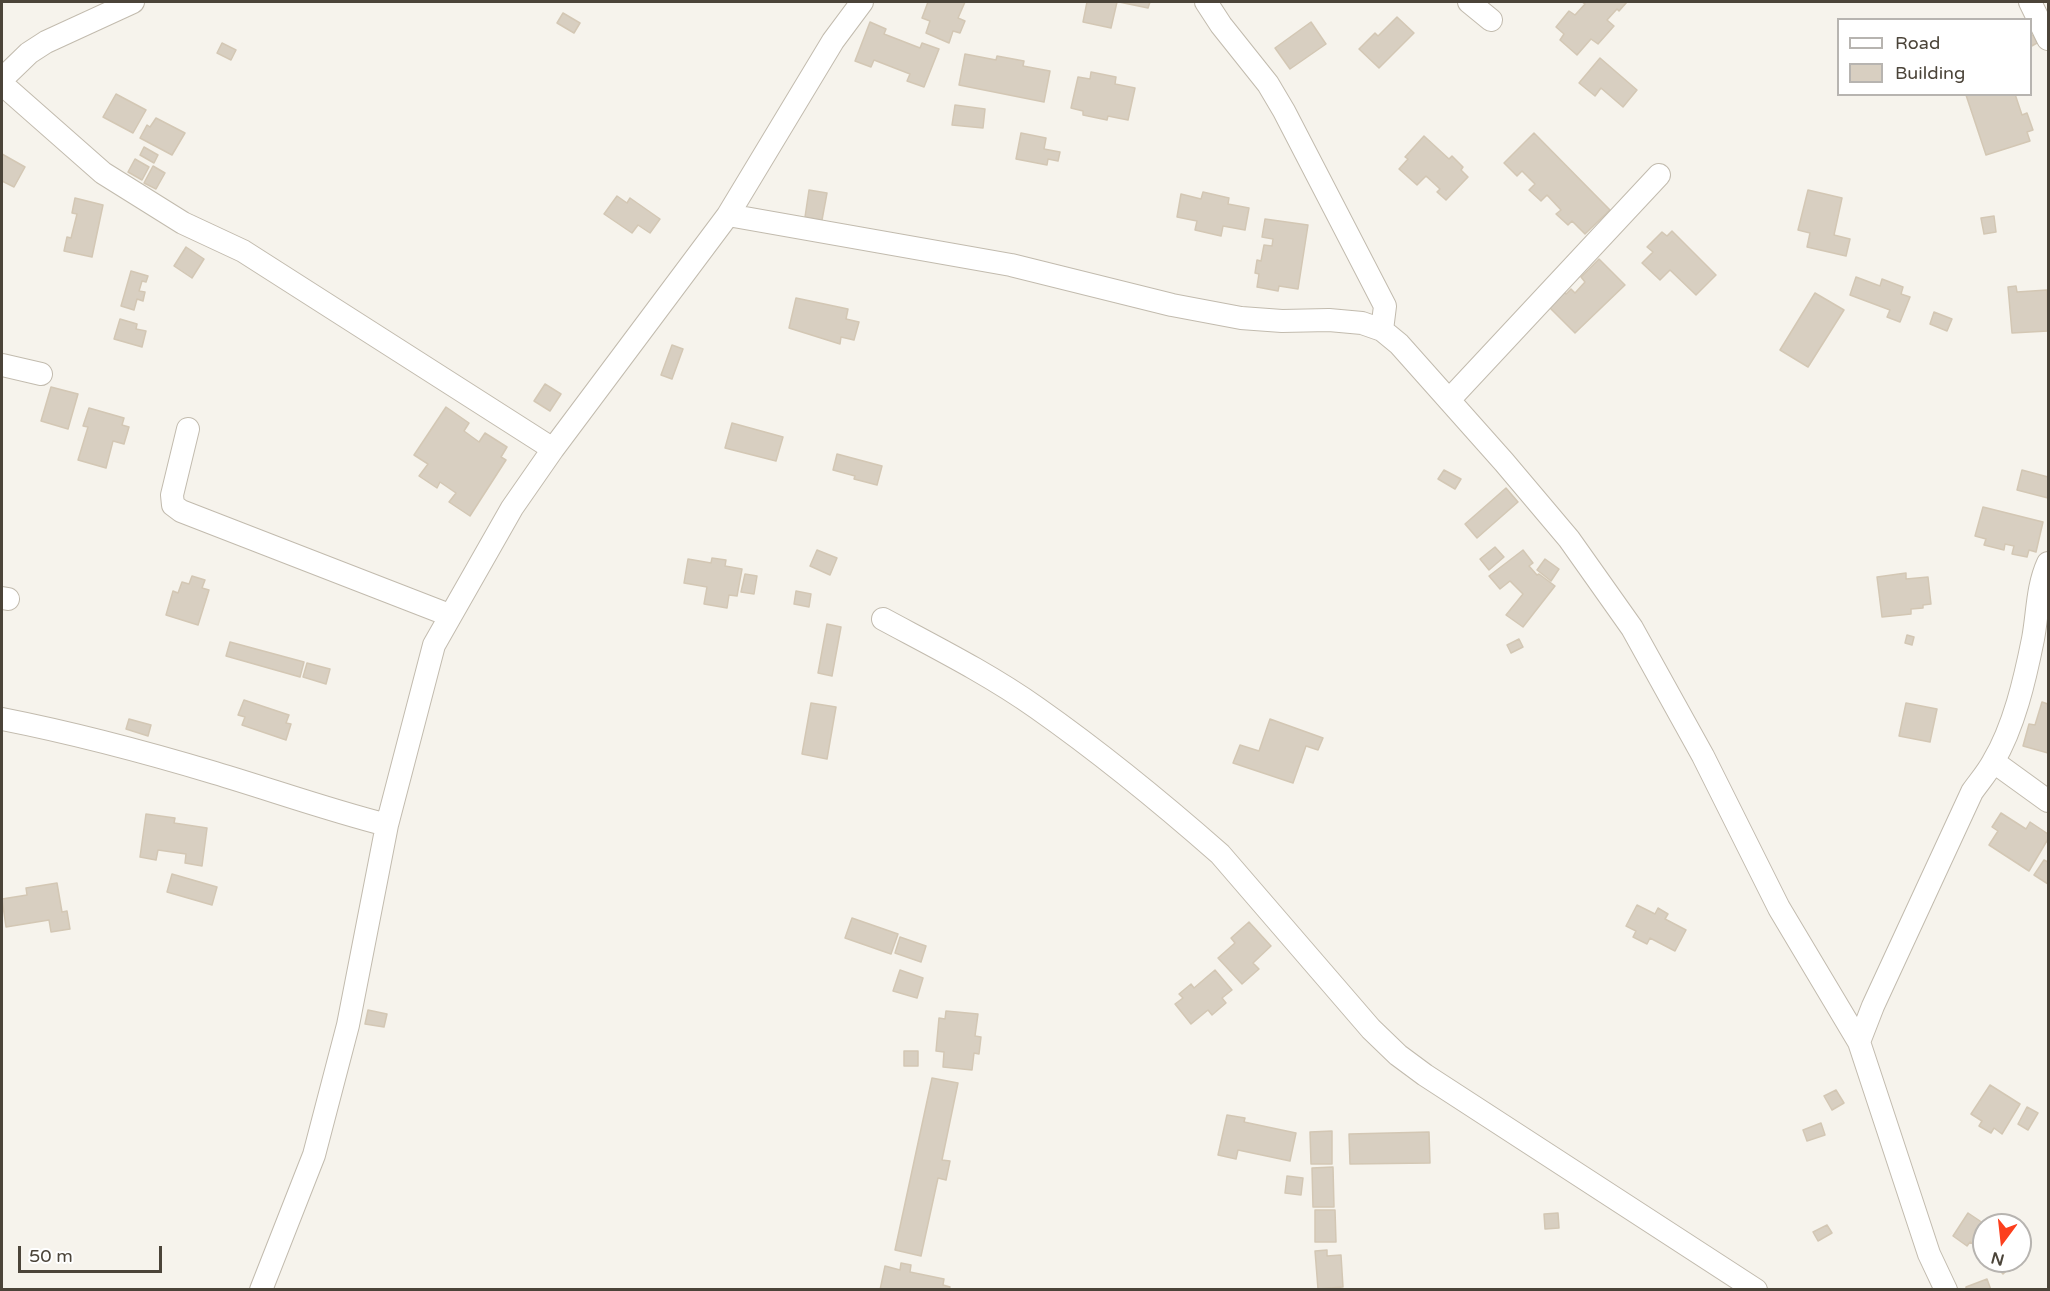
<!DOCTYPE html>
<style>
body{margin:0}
#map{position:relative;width:2050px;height:1291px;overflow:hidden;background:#f6f3ec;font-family:"Varela Round",sans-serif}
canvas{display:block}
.frame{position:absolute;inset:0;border:3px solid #4b4439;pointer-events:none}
.legend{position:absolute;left:1837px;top:18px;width:195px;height:78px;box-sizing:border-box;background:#fff;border:2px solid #b7b4b0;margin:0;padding:8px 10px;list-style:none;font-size:18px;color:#4b4439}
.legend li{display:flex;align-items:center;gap:12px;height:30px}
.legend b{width:30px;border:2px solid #b7b4b0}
.north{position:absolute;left:1972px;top:1213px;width:60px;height:60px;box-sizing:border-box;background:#fff;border:2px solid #b7b4b0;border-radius:50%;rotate:195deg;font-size:16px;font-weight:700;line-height:24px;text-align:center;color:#4b4439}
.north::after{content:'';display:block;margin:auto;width:21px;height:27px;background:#fc3f1d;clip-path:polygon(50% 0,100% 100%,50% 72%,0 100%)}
.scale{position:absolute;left:18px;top:1246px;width:144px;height:27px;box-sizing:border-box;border:3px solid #4b4439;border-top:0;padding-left:8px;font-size:18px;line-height:21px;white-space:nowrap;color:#4b4439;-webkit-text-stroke:4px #fff;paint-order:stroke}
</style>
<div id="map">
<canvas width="2050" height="1291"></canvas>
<div class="frame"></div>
<ul class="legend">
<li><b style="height:8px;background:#fff"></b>Road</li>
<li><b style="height:16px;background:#d8cfc1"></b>Building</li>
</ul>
<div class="north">N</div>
<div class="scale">50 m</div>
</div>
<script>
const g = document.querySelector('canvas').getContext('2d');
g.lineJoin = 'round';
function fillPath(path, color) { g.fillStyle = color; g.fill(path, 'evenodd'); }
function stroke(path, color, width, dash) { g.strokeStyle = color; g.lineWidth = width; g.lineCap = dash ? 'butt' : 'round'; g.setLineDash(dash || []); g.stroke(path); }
const building = new Path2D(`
 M928,2H965L958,18L965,21L960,33L953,31L949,43L926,33L930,21L922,18Z
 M1087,2H1117L1111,28L1083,22Z
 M1119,2H1150L1148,8Z
 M1582,2H1627L1619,11L1617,9L1607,20L1614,26L1598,44L1591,39L1577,55L1560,40L1564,34L1556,27L1569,11L1575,15L1585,4Z
 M563,13L580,23L574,33L557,23Z
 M1397,17L1414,33L1379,68L1359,49L1375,33L1378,36Z
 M870,22L886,29L884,34L920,48L922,43L939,49L924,87L907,81L910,74L874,60L871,67L855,61Z
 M1311,22L1326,44L1290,69L1275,48Z
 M2033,35L2037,43L2030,47V36Z
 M222,43L236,50L231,60L217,53Z
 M965,54L996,60L997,56L1024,61L1023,66L1050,71L1044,102L959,85Z
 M1600,58L1637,90L1623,107L1601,88L1595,96L1579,83Z
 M1091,72L1116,77L1115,84L1135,88L1128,120L1108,116L1107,120L1083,115V111L1071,108L1078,77L1090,79Z
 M116,94L146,110L133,133L103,117Z
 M2015,94L2022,115L2027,113L2033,130L2027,132L2030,141L1986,155L1966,95Z
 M955,105L985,109L983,128L952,125Z
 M156,118L185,133L172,155L140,138L147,125L150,127Z
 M1021,133L1046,138L1044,149L1060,152L1058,161L1048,159L1047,165L1016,159Z
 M1534,133L1610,210L1585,234L1572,221L1568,225L1556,214L1561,210L1547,195L1541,201L1529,190L1535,184L1522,171L1517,176L1504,163Z
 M1424,136L1449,159L1452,156L1463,167L1461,170L1468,177L1446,200L1437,192L1440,189L1426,176L1417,185L1399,169L1408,159L1405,157Z
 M144,147L158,155L154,163L140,155Z
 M2,154L25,167L14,187L2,181Z
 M135,159L149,167L142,180L128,172Z
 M153,166L165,173L156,189L144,183Z
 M809,190L827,193L822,220L805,217Z
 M1808,190L1842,198L1834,235L1850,239L1846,256L1807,247L1810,233L1798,230Z
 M1203,192L1229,198L1228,204L1249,208L1245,230L1223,226L1221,236L1195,230L1197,221L1177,217L1181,194L1201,199Z
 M617,196L627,203L630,198L660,219L650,233L638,225L632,233L604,214Z
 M75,198L103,205L92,257L64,251L67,237L71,238L77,214L72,213Z
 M1994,216L1996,232L1984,234L1981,218Z
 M1265,219L1308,225L1298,289L1279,286L1278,291L1257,287L1259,274L1255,273L1257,260L1261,261L1264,245L1272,246L1273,239L1262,237Z
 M1672,231L1716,275L1696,295L1670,270L1660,280L1642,263L1653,252L1647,247L1662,232L1667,236Z
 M186,247L204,259L192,278L174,266Z
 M1599,259L1625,285L1575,333L1545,303L1560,288L1566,294L1571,289L1575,293L1585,282L1581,277Z
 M131,271L148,276L146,282L142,281L139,291L145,292L143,301L137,299L134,310L121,306Z
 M1856,277L1880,286L1882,279L1903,287L1901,294L1910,297L1900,322L1887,317L1890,310L1850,295Z
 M2016,286L2017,292L2047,290L2048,331L2012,333L2008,287Z
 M1815,293L1844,310L1808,367L1780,350Z
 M796,298L848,309L846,319L859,322L854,340L841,337L840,344L789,328Z
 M1934,312L1952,319L1947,331L1930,324Z
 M120,319L137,324L136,329L146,331L142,347L114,339Z
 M672,345L683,349L672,379L661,375Z
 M545,384L561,394L550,411L534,401Z
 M51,387L78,394L68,429L41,421Z
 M446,407L469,423L464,431L479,442L485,433L507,447L501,457L506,460L470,516L449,502L456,493L440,482L437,488L419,476L428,464L414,455Z
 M89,408L124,418L122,425L129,427L124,444L113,441L106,468L78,460L88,427L83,426Z
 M732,423L783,437L776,461L725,448Z
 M837,454L882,466L877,485L854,479L855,476L833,470Z
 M1444,470L1461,479L1455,489L1438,479Z
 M2022,470L2048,477V498L2017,490Z
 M1506,488L1518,502L1477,538L1465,524Z
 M1983,507L2043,522L2036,552L2029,550L2027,557L2012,554L2014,546L2005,544L2004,550L1984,545L1986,539L1975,536Z
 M1495,547L1504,557L1489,570L1480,559Z
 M817,550L837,558L830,575L810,566Z
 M1523,550L1533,563L1529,566L1537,575L1539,574L1555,586L1523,627L1506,615L1523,594L1510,581L1500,589L1489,576Z
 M712,558L726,560L725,566L742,569L737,596L729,595L727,608L704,604L707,587L684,583L688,559L711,563Z
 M1545,559L1559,569L1551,581L1537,570Z
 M1906,573V579L1928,577L1931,604L1923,605V608L1911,609V614L1882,617L1877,577Z
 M745,574L757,576L754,594L741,592Z
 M192,576L205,580L202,588L209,590L198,625L166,615L173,591L178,593L182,582L189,584Z
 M796,591L811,594L809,607L794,604Z
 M827,624L841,627L832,676L818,673Z
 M1907,635L1914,637L1912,645L1905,643Z
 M1519,639L1523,647L1511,653L1507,645Z
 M230,642L304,662L300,677L226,656Z
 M307,663L330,669L326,684L303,677Z
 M244,700L289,715L286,723L291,724L286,740L242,725L245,717L238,715Z
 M2042,702L2048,704V753L2023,746L2029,724L2035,725Z
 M811,703L836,707L827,759L802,754Z
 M1906,703L1937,709L1930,742L1899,736Z
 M129,719L151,725L148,736L126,729Z
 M1270,719L1323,738L1318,750L1306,746L1293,783L1233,763L1240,745L1259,751Z
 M2001,813L2026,829L2030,822L2048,834V839L2029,871L1989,845L1998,831L1992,827Z
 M146,814L175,818L174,823L207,828L202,866L185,863L186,854L158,850L156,860L140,857Z
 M2044,860L2048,862V884L2034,875Z
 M172,874L217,887L212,905L167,892Z
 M57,883L62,912L67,911L70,929L51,932L49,920L6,927L2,899L27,895L26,888Z
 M1637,905L1655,914L1658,908L1668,914L1665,919L1686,930L1675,951L1650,938L1647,944L1633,937L1636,931L1626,926Z
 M852,918L898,934L891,954L845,938Z
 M1249,922L1271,946L1253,963L1259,969L1242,984L1218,958L1235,943L1231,938Z
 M900,937L926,946L921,962L895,953Z
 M900,970L923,978L917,998L893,991Z
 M1215,970L1232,990L1222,998L1226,1003L1212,1015L1208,1010L1191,1024L1175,1004L1183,998L1179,994L1191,984L1194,988Z
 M368,1010L387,1014L384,1027L365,1024Z
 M946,1011L978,1014L975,1036L981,1037L979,1054L974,1053L972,1070L943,1067L944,1052L936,1051L939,1018L945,1019Z
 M904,1051H918V1066H904Z
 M932,1078L958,1083L942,1160L950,1161L946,1180L938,1178L921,1256L895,1250Z
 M1990,1085L2020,1104L2002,1134L1994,1128L1991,1133L1979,1126L1982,1121L1971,1114Z
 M1836,1090L1844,1103L1832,1110L1824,1096Z
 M2027,1107L2038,1113L2028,1130L2018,1124Z
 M1227,1115L1245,1118L1244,1122L1296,1133L1290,1161L1238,1150L1236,1159L1218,1155Z
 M1821,1123L1825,1135L1807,1141L1803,1130Z
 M1332,1131V1164H1311L1310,1132Z
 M1429,1132L1430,1163L1350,1164L1349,1134Z
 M1333,1167L1334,1207H1313L1312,1168Z
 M1287,1176L1303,1178L1301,1195L1285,1193Z
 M1315,1210H1335L1336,1242H1315Z
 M1558,1213L1559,1228L1545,1229L1544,1214Z
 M1968,1213L1986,1225H1984V1251L1970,1242L1967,1246L1953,1236Z
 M1827,1225L1832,1233L1818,1241L1813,1232Z
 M1327,1250V1256L1341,1255L1343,1287L1318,1289L1315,1251Z
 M1991,1261H2018L2003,1274Z
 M901,1263L911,1265L910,1272L944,1279L943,1285L950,1287L949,1290H880L885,1266L900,1270Z
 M1987,1279L1991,1290H1966V1287Z`);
const street = new Path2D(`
 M1206,2L1221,25L1268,84L1284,111L1385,306L1382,330
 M1469,2L1491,20
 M2030,2L2048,39
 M2,79L29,53L46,42L133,2
 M2,84L103,173L183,223L243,251L553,449
 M728,215L1011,265L1172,305L1241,318L1282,321L1329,320L1362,323L1382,330L1399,344L1504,462L1569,539L1632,628L1703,756L1779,908L1859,1042
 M2,365L41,374
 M1449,400L1659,175
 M188,429L172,495L173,505L181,511L449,615
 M2,598L8,599
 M883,619C935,647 989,674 1037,708C1101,753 1162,803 1220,854L1371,1029L1398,1055L1425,1075L1756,1290
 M2,719C73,733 145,752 215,773C272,790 328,810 387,825
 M1994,762L2048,801
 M261,1290L314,1155L348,1025L387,825L434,645L512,508L553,449L728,215L833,41L862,2
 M1946,1290L1929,1254L1859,1042L1873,1006L1972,792C1979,782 1987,773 1993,762C2014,727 2025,679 2033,639C2038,612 2037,587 2048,563`);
fillPath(building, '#d8cfc1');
stroke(building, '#d3c7b4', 1.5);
stroke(street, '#c2bbae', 24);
stroke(street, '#fff', 22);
</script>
